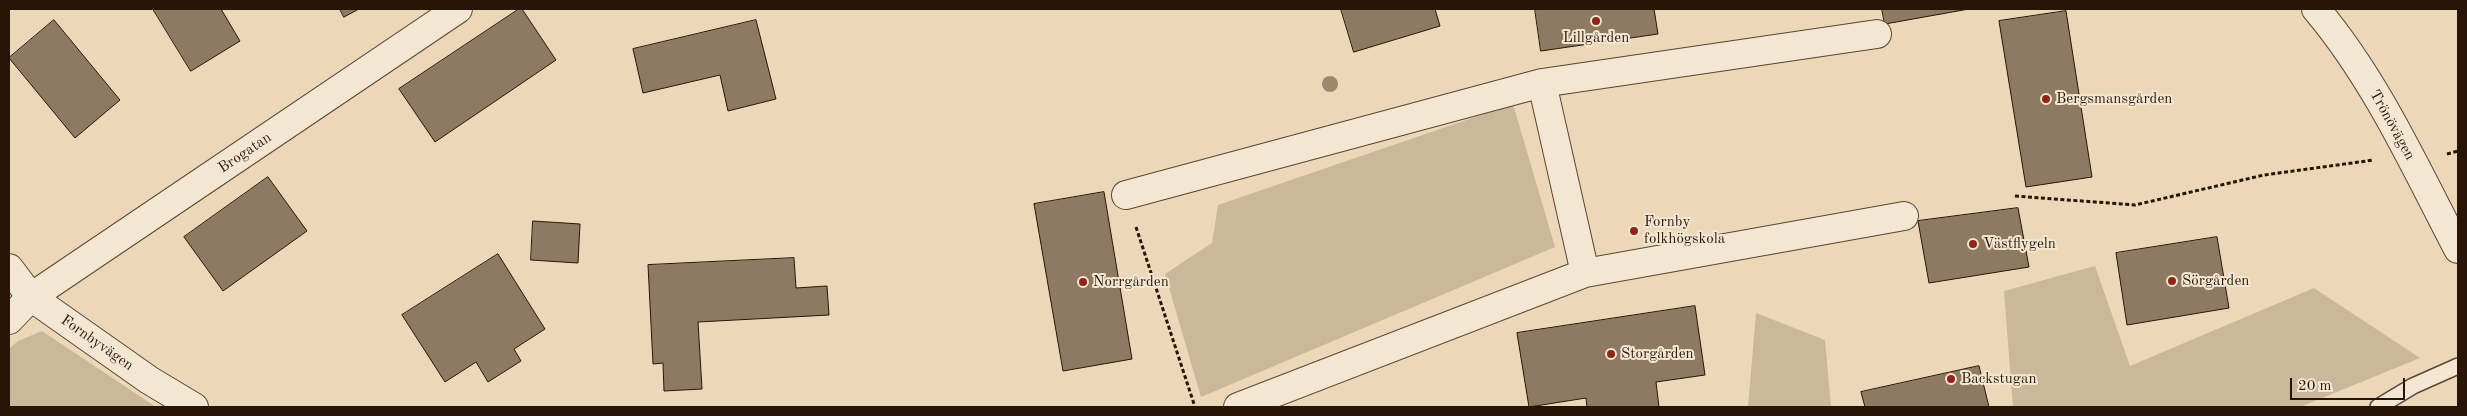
<!DOCTYPE html>
<meta charset="utf-8">
<style>
body{margin:0}
#map{position:relative;width:2467px;height:416px;overflow:hidden;background:#ecd8b9;font-family:"Old Standard TT",serif}
canvas{display:block}
.frame{position:absolute;inset:0;border:10px solid #291505;pointer-events:none}
.scale{position:absolute;left:2290px;top:378px;width:115px;height:22px;box-sizing:border-box;border:2px solid #291505;border-top:0;padding-left:6px;font-size:15px;line-height:18px;white-space:nowrap;color:#291505;-webkit-text-stroke:4px #f3e6d2;paint-order:stroke}
</style>
<div id="map">
<canvas width="2467" height="416"></canvas>
<div class="frame"></div>
<div class="scale">20 m</div>
</div>
<script>
const g = document.querySelector('canvas').getContext('2d');
g.lineJoin = 'round';
function fillPath(path, color) { g.fillStyle = color; g.fill(path, 'evenodd'); }
function stroke(path, color, width, dash) { g.strokeStyle = color; g.lineWidth = width; g.lineCap = dash ? 'butt' : 'round'; g.setLineDash(dash || []); g.stroke(path); }
function write(font, color, halo, rows, align = 'center') {
  g.font = font + ' "Old Standard TT",serif'; g.lineWidth = 4; g.setLineDash([]); g.textBaseline = 'middle'; g.strokeStyle = halo; g.fillStyle = color; for (const [text, x, y, turn = 0] of rows) {
    g.save(); g.translate(x, y); g.rotate((+turn || 0) * Math.PI / 180); g.textAlign = isNaN(turn) ? turn : align; if (halo) g.strokeText(text, 0, 0); g.fillText(text, 0, 0); g.restore();
  }
}
const green = new Path2D(`
 M1513,104L1555,247L1201,397L1165,274L1212,243L1218,205Z
 M2095,266L2130,366L2314,288L2420,358L2300,407H2013L2004,291Z
 M1756,313L1825,340L1831,407H1748Z
 M42,331L156,407H9V349L18,341Z`);
const building = new Path2D(`
 M153,9H221L240,41L191,71Z
 M340,9H359L344,17Z
 M519,9H522L556,60L435,142L399,89Z
 M1341,9H1435L1440,26L1354,52Z
 M1535,9H1654L1658,34L1541,51Z
 M1882,9H1969L1885,24Z
 M2066,11L2092,177L2026,187L1999,21Z
 M54,20L120,100L75,138L9,58Z
 M756,20L776,99L728,111L720,75L643,93L633,49Z
 M268,177L307,231L223,291L184,237Z
 M1104,192L1132,359L1063,371L1034,204Z
 M2018,208L2029,267L1929,283L1918,221Z
 M533,221L580,224L578,263L531,260Z
 M2217,237L2229,308L2127,325L2116,253Z
 M498,254L545,329L514,349L521,361L488,382L476,362L445,382L402,315Z
 M794,258L796,288L827,286L829,315L698,322L702,389L664,391L663,363L653,364L648,265Z
 M1695,306L1705,375L1656,382L1659,407H1587L1586,398L1529,407L1517,333Z
 M1979,366L1989,407H1865L1861,392Z`);
const path = new Path2D(`
 M2447,154L2458,151
 M2015,196L2135,205L2264,175L2374,160
 M1136,227L1195,407`);
const service = new Path2D(`
 M2378,407L2413,386L2458,366`);
const minor = new Path2D(`
 M2316,9C2376,80 2415,167 2458,249
 M1542,83L1585,273
 M1126,195L1542,83L1877,34
 M9,268L31,297L149,380L194,407
 M9,320L31,297L458,9
 M1238,407L1585,273L1904,216`);
const trees = [
 [1330,84]
];
const markers = [
 [1596,21,5,"#8f2418"],
 [2046,99,5,"#8f2418"],
 [1634,231,5,"#8f2418"],
 [1973,244,5,"#8f2418"],
 [2172,281,5,"#8f2418"],
 [1083,282,5,"#8f2418"],
 [1611,354,5,"#8f2418"],
 [1951,379,5,"#8f2418"]
];
const poiNames = [
 ["Lillgården",1596,38,"center"],
 ["Bergsmansgården",2056,99],
 ["Fornby",1644,222],
 ["folkhögskola",1644,239],
 ["Västflygeln",1983,244],
 ["Sörgården",2182,281],
 ["Norrgården",1093,282],
 ["Storgården",1621,354],
 ["Backstugan",1961,379]
];
const streetNames = [
 ["Trönövägen",2392,125,61],
 ["Brogatan",245,153,-34],
 ["Fornbyvägen",97,343,35]
];
fillPath(green, '#cbb79a');
fillPath(building, '#8e7a63');
stroke(building, '#291505', 1);
stroke(service, '#5a4632', 18);
stroke(minor, '#5a4632', 30);
stroke(path, '#291505', 3, [4, 2.5]);
stroke(service, '#f3e6d2', 15);
stroke(minor, '#f3e6d2', 28);
g.fillStyle = '#9c886f';
for (const [x, y] of trees) { g.beginPath(); g.arc(x, y, 8, 0, 2 * Math.PI); g.fill(); }
for (const [x, y, r, color] of markers) { const dot = new Path2D(); dot.arc(x, y, r, 0, 2 * Math.PI); g.fillStyle = color; g.fill(dot); stroke(dot, '#f3e6d2', 2); }
write('15px', '#291505', '#f3e6d2', poiNames, 'left');
write('15px', '#291505', '#f3e6d2', streetNames);
</script>
